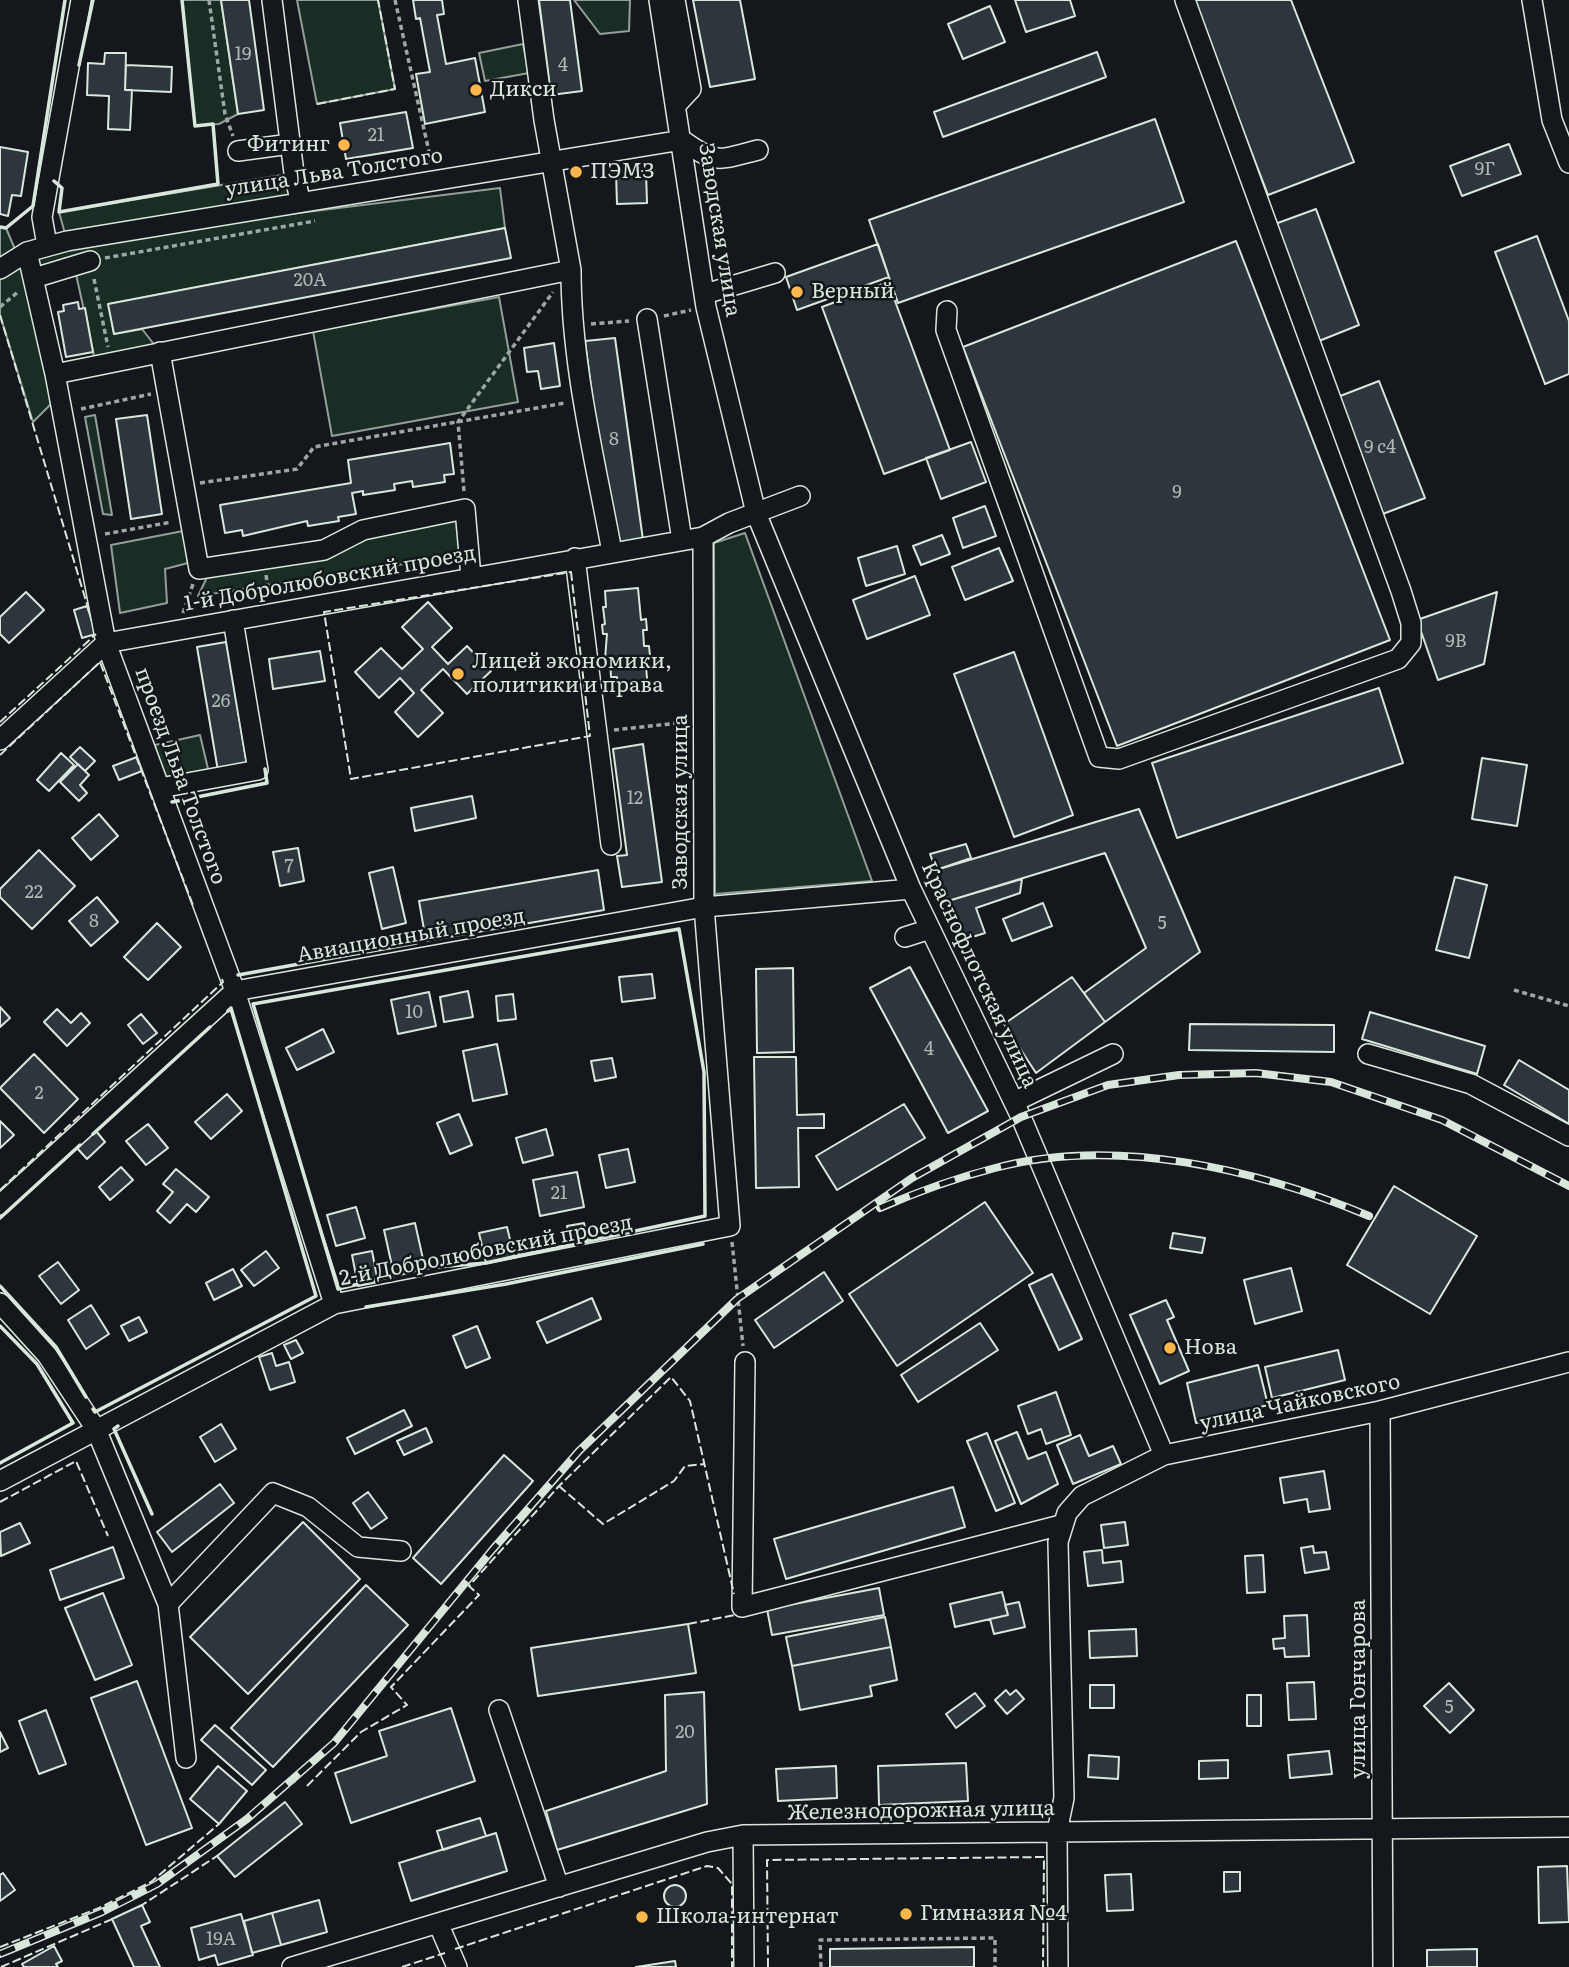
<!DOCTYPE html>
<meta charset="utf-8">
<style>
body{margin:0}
canvas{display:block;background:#14181c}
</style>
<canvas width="1569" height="1967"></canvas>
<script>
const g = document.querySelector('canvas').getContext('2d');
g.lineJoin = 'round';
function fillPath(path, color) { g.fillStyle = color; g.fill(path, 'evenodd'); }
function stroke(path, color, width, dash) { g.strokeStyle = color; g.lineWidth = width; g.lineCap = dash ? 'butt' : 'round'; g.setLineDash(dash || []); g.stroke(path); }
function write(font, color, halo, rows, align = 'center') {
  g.font = font + ' Literata,serif'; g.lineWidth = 5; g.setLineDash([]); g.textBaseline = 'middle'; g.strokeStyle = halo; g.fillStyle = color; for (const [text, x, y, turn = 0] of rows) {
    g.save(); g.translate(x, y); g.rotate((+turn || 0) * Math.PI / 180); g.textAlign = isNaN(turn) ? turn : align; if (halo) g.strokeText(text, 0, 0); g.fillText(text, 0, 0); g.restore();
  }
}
const green = new Path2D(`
 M182,0H221L238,114L219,124L195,126Z
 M297,0H378L395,89L317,104Z
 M574,0H630L629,31L600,34Z
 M523,44L529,73L485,81L479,53Z
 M294,173L300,200L80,240L500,188L505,228L109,304L114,334L142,329L160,352L96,365L74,265L38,274L39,245L67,241L59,212Z
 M0,227L6,228L30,285L54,401L33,422L0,315Z
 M499,297L518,402L332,436L313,331Z
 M95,415L112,515L103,514L85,417Z
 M458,514L462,555L198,596L211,569Z
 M183,531L188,563L165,569L167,603L120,613L111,545Z
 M745,533L872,881L715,894L714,543Z
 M200,735L209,773L164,784L155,745Z`);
const building = new Path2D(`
 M221,0H249L264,110L238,114Z
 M413,0H442L444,14L437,15L446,64L475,58L485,112L425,124L416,74L430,72L420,18L416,19Z
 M539,0H570L582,91L551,95Z
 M693,0H740L755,79L710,87Z
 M1015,0H1070L1075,16L1026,32Z
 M1193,0H1291L1354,162L1268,195Z
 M990,6L1005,42L963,59L948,24Z
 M1097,52L1106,77L943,137L934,112Z
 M105,53H126L125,90H132L130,130L108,129L109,96L87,95L88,63L104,64Z
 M126,65L172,67L171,92L125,90Z
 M406,112L413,148L346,159L340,123Z
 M1155,119L1184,202L898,303L869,220Z
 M1509,144L1521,174L1462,196L1450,166Z
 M0,147L28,152L21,196L12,195L8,216L0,214Z
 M646,171L647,203L617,204L616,172Z
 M1316,209L1359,325L1319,341L1275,224Z
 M505,228L511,258L114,334L108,304Z
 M1537,236L1569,321V374L1545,384L1495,252Z
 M1236,241L1390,640L1117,746L963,347Z
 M878,244L889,277L797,310L786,277Z
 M888,282L950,450L884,474L822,307Z
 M78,302L79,309L85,308L93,352L66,357L58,312L64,311L63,305Z
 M615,338L643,540L612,545L585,341Z
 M554,343L560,386L541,389L538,371L527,372L524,348Z
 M1379,381L1425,498L1380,515L1335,398Z
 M147,415L162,514L131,519L116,419Z
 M971,442L986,482L941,499L926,458Z
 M450,443L454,474L444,475L445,482L413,487L412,481L394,484L395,490L363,495V491L352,493L356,514L338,517L339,521L308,526L307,521L243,536L242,530L225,533L220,505L351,483L348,460Z
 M985,506L996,536L963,548L953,518Z
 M942,535L950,554L921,565L913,546Z
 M897,546L905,574L866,586L858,558Z
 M999,548L1013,581L965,600L952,567Z
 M915,576L930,615L867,639L853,600Z
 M638,588L641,620L646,619L647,630H643L644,646H649L650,656H645L648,689L618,692L617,677H611L610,659H605L607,634H603L602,625L605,624L603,607H606L605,591Z
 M26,592L44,610L9,643L0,634V617Z
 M1497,592L1484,664L1438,680L1417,620Z
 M428,602L452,628L432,647L448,664L467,646L491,671L467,694L443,669L421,690L443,713L418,737L395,712L414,693L400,678L379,698L355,672L381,648L402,669L423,649L402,627Z
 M87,606L96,634L82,638L74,610Z
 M226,642L247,766L218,771L197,647Z
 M320,651L325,681L273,689L269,659Z
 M1014,652L1073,815L1014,837L954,674Z
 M1379,688L1403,763L1177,838L1152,763Z
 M643,744L662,882L622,887L617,856L627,855L613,749Z
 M80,747L95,761L85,771L70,757Z
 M61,753L74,765L49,791L37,780Z
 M137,757L142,771L119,780L113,766Z
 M1482,758L1527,765L1517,826L1472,819Z
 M78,764L89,775L80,785L87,793L79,801L60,782Z
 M472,796L476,818L415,831L411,808Z
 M1139,809L1200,952L1105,1022L1084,993L1146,948L1105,853L948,901L936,870Z
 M99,814L118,836L91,860L72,838Z
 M966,844L971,858L936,870L930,854Z
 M298,848L304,881L280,886L273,852Z
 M39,850L75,886L32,929L0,897V889Z
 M393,867L406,923L382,929L369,873Z
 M598,870L604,910L426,941L419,901Z
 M1455,877L1487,885L1469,958L1436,950Z
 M1022,879L1020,893L976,908L985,933L963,940L948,901Z
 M97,897L118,922L91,946L69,921Z
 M1043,903L1052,926L1012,941L1003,919Z
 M157,923L181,947L148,980L124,957Z
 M910,967L988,1111L948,1133L870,988Z
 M793,968L794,1052L757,1053L756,969Z
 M652,974L655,998L622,1002L619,977Z
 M1072,977L1105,1022L1036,1073L1004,1024Z
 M468,991L473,1017L444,1022L440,997Z
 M429,992L436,1026L398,1034L391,1000Z
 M513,994L516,1019L498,1021L496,996Z
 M0,1007L10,1018L0,1027Z
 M57,1009L71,1023L81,1013L90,1023L67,1046L44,1022Z
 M1370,1012L1485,1046L1477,1074L1362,1039Z
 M141,1014L157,1033L143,1044L128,1025Z
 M1190,1024L1334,1025V1052L1189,1050Z
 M323,1029L334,1052L297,1070L286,1048Z
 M497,1044L507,1094L473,1101L463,1051Z
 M34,1054L78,1099L44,1133L0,1088Z
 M754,1057H796L797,1115L824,1114V1128H798L799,1187L756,1188Z
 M612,1058L616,1077L595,1081L591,1061Z
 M1519,1060L1569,1090V1124L1504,1085Z
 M227,1094L242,1111L211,1139L195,1122Z
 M904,1104L925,1138L837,1190L816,1156Z
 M459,1114L472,1145L450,1154L437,1123Z
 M0,1121L14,1135L0,1148Z
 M148,1124L168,1148L146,1165L126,1141Z
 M546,1129L553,1155L523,1163L516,1138Z
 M96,1131L105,1142L87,1159L77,1148Z
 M628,1149L635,1182L606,1188L599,1155Z
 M121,1167L133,1180L110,1200L99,1187Z
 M176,1169L209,1197L196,1212L187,1204L170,1223L157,1211L173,1192L163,1184Z
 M577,1172L584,1207L540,1216L533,1180Z
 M1394,1186L1477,1236L1430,1314L1347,1265Z
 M985,1202L1033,1273L897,1366L849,1294Z
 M356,1207L365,1238L336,1246L327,1215Z
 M415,1223L425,1268L394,1275L384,1230Z
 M584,1223L588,1241L570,1244L567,1226Z
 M507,1227L514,1256L486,1263L479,1233Z
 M1173,1233L1205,1238L1202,1253L1170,1248Z
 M529,1237L532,1253L519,1255L516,1240Z
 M266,1251L279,1268L254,1286L241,1270Z
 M372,1251L378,1282L358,1286L352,1255Z
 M58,1262L79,1290L61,1304L39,1276Z
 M1291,1268L1302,1311L1255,1324L1244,1280Z
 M233,1269L242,1286L214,1300L206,1283Z
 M824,1272L843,1301L774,1348L755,1320Z
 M1052,1274L1082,1339L1059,1350L1029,1285Z
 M592,1298L601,1319L547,1343L537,1322Z
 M1166,1300L1174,1317L1167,1320L1189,1371L1160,1384L1130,1315Z
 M91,1305L109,1334L86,1349L68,1320Z
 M139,1317L147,1332L129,1341L121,1326Z
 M980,1323L998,1350L918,1402L901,1375Z
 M477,1326L490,1358L466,1368L453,1336Z
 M296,1340L303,1353L291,1359L284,1345Z
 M1338,1350L1345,1380L1272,1398L1265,1367Z
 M272,1353L276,1366L289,1362L295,1382L270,1390L259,1357Z
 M1258,1365L1268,1405L1196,1423L1187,1383Z
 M1056,1392L1071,1435L1046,1444L1041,1429L1028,1434L1018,1406Z
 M404,1410L412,1426L355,1454L347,1438Z
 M221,1424L236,1449L215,1462L200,1437Z
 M426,1428L432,1442L404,1455L397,1441Z
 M1017,1432L1028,1459L1046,1452L1058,1484L1021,1504L995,1441Z
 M987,1433L1015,1503L996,1511L967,1441Z
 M1080,1435L1089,1456L1113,1446L1121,1464L1073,1484L1057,1445Z
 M504,1455L533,1481L441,1584L413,1558Z
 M1324,1471L1330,1509L1309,1512L1307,1499L1284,1503L1280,1478Z
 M220,1484L234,1503L172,1552L157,1532Z
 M953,1487L965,1527L786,1579L774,1539Z
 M368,1492L387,1518L371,1529L353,1503Z
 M303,1522L360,1579L248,1694L190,1637Z
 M1125,1522L1128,1545L1104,1548L1101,1525Z
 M20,1523L30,1543L1,1556L0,1532Z
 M1313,1546L1314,1553L1326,1552L1329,1569L1305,1573L1301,1548Z
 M113,1547L124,1578L60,1600L50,1570Z
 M1102,1550L1103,1563L1121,1561L1123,1582L1088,1586L1084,1552Z
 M1263,1555L1265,1592L1247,1593L1245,1556Z
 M366,1585L408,1625L273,1767L231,1728Z
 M879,1588L884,1615L772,1635L767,1609Z
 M1002,1592L1008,1615L955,1627L950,1604Z
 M103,1593L132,1665L95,1680L65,1608Z
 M1019,1602L1025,1627L994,1634L990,1619L1008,1615L1005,1605Z
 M1307,1615L1309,1656L1285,1657L1284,1648L1274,1649L1273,1639L1285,1638L1284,1616Z
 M885,1617L891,1647L792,1666L786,1637Z
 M688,1624L696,1673L538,1696L531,1648Z
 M1136,1629L1137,1656L1090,1658L1089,1631Z
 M891,1647L897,1680L870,1686L872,1696L800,1710L792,1666Z
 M137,1681L192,1828L146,1845L91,1698Z
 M1314,1682L1316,1719L1289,1720L1287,1683Z
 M1449,1683L1474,1710L1450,1733L1424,1706Z
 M1090,1685H1114V1708H1090Z
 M1006,1690L1010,1695L1016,1690L1024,1699L1007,1714L995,1700Z
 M704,1692L707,1804L557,1850L546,1811L666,1771L665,1695Z
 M975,1693L985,1706L956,1728L946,1714Z
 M1247,1695H1261V1726H1247Z
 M451,1708L475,1781L351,1823L335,1773L387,1756L379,1731Z
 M46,1710L66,1764L39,1774L19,1721Z
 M215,1725L266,1770L252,1785L201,1740Z
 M0,1732L8,1748L0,1752Z
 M1329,1751L1332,1774L1290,1778L1288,1755Z
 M1089,1755L1119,1757L1118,1779L1088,1777Z
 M1228,1760V1778L1199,1779V1761Z
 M966,1763L968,1801L879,1805L878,1766Z
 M218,1766L247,1791L219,1824L190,1799Z
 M836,1766L837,1798L778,1801L776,1769Z
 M285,1802L302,1824L235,1877L217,1856Z
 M480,1818L486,1836L443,1850L437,1831Z
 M496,1833L507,1871L411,1901L399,1863Z
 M1567,1866L1569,1922L1539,1923L1538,1867Z
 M1224,1872H1240V1891L1224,1892Z
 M3,1873L15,1890L0,1901V1875Z
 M1131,1874L1133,1910L1107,1911L1105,1875Z
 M664 1896a11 11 0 1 1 22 0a11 11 0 1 1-22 0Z
 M319,1900L327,1932L281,1945L272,1913Z
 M142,1905L150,1922L141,1926L160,1967H134L112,1919Z
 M272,1913L281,1945L252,1953L244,1921Z
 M241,1914L253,1955L218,1965L215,1955L199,1960L191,1928Z
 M54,1946L62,1961L56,1964L58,1967H24L22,1964Z
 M974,1947V1967H830V1949Z
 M1477,1949V1967H1427V1950Z
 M675,1961L676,1967H636Z`);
const path = new Path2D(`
 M209,0L225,114L233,136
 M395,0L432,165
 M105,258L315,221
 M94,279L108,347
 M0,307L19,291
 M664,316L691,310
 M591,324L629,321
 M81,409L151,394
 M200,483L297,469L314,447L565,403
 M464,491L458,422L553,292
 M105,534L172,522
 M266,575L269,595
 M183,613L193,584
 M614,730L687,722
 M1514,990L1569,1006
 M732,1242L743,1346
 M821,1967L820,1940L995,1938V1967`);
const minor = new Path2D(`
 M272,0L294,173L300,200
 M659,0L706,307L756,513L911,889L1021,1117L1164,1455
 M675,0L691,89L677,104
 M1532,0L1552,120L1569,163
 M682,140C717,165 718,160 758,150
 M238,151L290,144
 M47,245L42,217L81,0
 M27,252L55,374L106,643L235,991L334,1304
 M0,269L27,252L67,241L682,140
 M571,270C571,365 595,459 612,552
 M34,278L90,261
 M705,294L775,273
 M947,311L946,330L1099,757L1119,759L1398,659L1411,643V623L1401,591L1185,0
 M647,319L682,540
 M160,352L199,569L324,550L363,530L465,509L471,577
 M55,374L571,270L544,120L528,0
 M575,558L611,845
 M0,740L106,643L703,537
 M160,788L258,770L233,620
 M905,937L930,929
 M1368,1054L1471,1084L1569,1136
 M1014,1102L1113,1054
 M0,1205L235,991L704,907L911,889
 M0,1303L47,1355L96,1429L168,1604L186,1758
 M745,1362L742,1607L1061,1525
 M1380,1411L1383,1967
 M0,1481L334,1304L730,1226L704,907L703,537L729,523L800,496
 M168,1604L273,1493L308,1507L358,1547L401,1551
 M499,1710L559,1887
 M743,1835L744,1967
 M438,1923L457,1967
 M292,1967L707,1842L743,1835L1569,1827
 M1058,1967L1057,1832L1064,1798L1058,1542L1067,1513L1082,1496L1164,1455L1380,1411L1569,1362`);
const rail = new Path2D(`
 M880,1208C917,1192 956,1178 995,1168C1116,1136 1257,1169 1369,1216
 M0,1954L102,1912L157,1884L247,1819L334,1743L493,1549L579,1451L737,1299L912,1178L1021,1117L1108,1085L1179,1075L1256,1073L1331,1082L1442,1120L1569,1186`);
const fence = new Path2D(`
 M317,104L395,89L378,0
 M0,315L89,611
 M571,572L590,736L351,779L324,612Z
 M0,722L96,634
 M0,755L100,662L194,908
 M0,1190L223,982L222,979
 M559,1486L603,1524L674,1481L685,1466L705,1464
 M0,1502L76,1461L108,1536
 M688,1624L735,1615
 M307,1786L361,1732L407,1705L391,1687L479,1595L469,1586L559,1486L671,1377L690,1401L734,1594
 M139,1907L217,1856
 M0,1947L99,1908L151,1882L219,1824
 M455,1949L707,1866L718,1868L732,1884V1967
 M1,1967L117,1917
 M402,1967L445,1953
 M768,1967L767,1860L1044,1857L1043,1967`);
const wall = new Path2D(`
 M79,65L93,0
 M54,181L62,188L59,212L218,184L213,124L195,126L182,0
 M0,227L6,228L33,206L65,0
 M172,802L267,783L265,769
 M679,929L704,1072L705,1216L486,1263L425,1268L338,1289L253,1004Z
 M238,975L416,943
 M93,1134L210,1027
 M0,1218L80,1145
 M0,1286L56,1347L86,1397
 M366,1307L506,1284L703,1244
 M0,1326L37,1364L73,1423L0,1463
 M93,1409L95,1412L316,1296L231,1008L228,1011
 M118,1426L114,1429L152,1514`);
const markers = [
 [476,90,7,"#ffb74d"],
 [344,145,7,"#ffb74d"],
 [576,172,7,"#ffb74d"],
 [797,292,7,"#ffb74d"],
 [458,674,7,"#ffb74d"],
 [1170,1348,7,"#ffb74d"],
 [906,1914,7,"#ffb74d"],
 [642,1917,7,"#ffb74d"]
];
const numberNames = [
 ["19",243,55],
 ["4",563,66],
 ["21",376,136],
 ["9Г",1485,170],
 ["20А",310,281],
 ["8",614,440],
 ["9 с4",1380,448],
 ["9",1177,493],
 ["9В",1456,642],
 ["26",221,702],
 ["12",635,799],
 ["7",289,867],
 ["22",34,893],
 ["8",94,922],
 ["5",1162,924],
 ["10",414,1013],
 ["4",929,1050],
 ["2",39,1094],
 ["21",559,1194],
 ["5",1449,1708],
 ["20",685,1733],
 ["19А",221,1940]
];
const poiNames = [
 ["Дикси",490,90],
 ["Фитинг",330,145,"right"],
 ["ПЭМЗ",590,172],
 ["Верный",811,292],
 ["Лицей экономики,",472,662],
 ["политики и права",472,686],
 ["Нова",1184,1348],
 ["Гимназия №4",920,1914],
 ["Школа-интернат",656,1917]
];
const streetNames = [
 ["улица Льва Толстого",334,173,-9],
 ["Заводская улица",719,230,81],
 ["1-й Добролюбовский проезд",330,579,-10],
 ["проезд Льва Толстого",180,776,70],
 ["Заводская улица",681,802,-90],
 ["Авиационный проезд",411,936,-10],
 ["Краснофлотская улица",979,975,65],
 ["2-й Добролюбовский проезд",486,1251,-11],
 ["улица Чайковского",1300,1403,-12],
 ["улица Гончарова",1359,1689,-90],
 ["Железнодорожная улица",921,1811,-1]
];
fillPath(green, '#1a2d24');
stroke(green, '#939e99', 2);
fillPath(building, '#2c363c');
stroke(building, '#d8e6dc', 2);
stroke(minor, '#d8e6dc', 22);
stroke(path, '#9da8a2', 3.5, [5, 3.5]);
stroke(minor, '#14181c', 19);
stroke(rail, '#d8e6dc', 8);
stroke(rail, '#14181c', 5, [16]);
stroke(fence, '#d8e6dc', 2, [9, 3.5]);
stroke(wall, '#d8e6dc', 3.5);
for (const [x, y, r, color] of markers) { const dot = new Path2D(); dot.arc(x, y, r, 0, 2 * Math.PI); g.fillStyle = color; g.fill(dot); stroke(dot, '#14181c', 2.5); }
write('18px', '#adbab4', null, numberNames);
write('21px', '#d8e6dc', '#14181c', poiNames, 'left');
write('21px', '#d8e6dc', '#14181c', streetNames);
</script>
